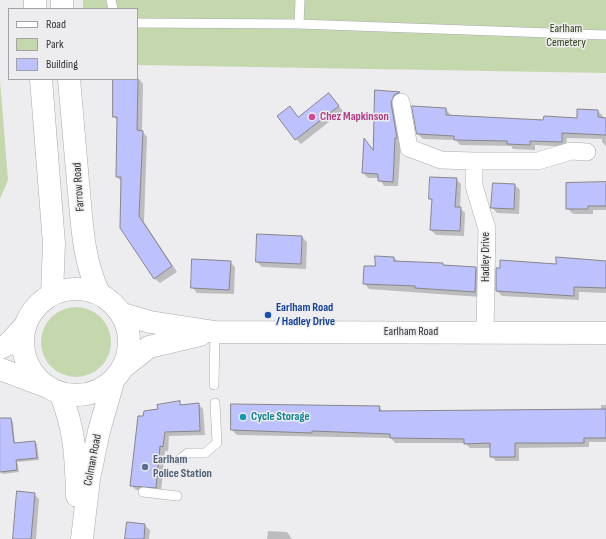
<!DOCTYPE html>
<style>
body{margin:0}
#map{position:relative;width:606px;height:539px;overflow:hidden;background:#ededf0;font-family:"Sofia Sans Condensed",sans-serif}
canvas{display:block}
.legend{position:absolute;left:8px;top:8px;width:130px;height:72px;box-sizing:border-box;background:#ededf0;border:1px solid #a3a3a5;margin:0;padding:5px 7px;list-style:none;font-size:12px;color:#343435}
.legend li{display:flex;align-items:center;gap:8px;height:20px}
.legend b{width:20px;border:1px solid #a3a3a5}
</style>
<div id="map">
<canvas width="606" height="539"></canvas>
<ul class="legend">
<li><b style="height:5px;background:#fff"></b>Road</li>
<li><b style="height:11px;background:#c5d8ad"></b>Park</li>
<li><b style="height:11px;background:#bdc1fe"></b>Building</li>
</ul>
</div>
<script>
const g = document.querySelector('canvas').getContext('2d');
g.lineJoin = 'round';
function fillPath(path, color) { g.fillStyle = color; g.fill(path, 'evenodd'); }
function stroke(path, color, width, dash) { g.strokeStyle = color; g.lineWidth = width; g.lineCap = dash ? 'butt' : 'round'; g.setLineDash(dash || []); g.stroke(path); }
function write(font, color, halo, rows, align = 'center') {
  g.font = font + ' "Sofia Sans Condensed",sans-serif'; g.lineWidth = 3; g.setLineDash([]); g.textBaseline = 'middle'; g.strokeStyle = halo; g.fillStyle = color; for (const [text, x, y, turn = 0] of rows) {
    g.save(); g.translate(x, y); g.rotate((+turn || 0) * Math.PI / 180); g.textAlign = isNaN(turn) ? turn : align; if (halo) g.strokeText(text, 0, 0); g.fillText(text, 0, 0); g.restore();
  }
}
const green = new Path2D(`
 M83,0H606V73L137,65V9H83Z
 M0,80L8,180L0,199Z
 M41 342a35 35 0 1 1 70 0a35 35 0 1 1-70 0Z`);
const shadow = new Path2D(`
 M138,78L143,84L142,131L147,137L144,222L177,272L160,283L154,278L122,182L117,177L118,121L114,117V79Z
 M376,91L400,93L404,97L398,186H384L379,178H368L363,173L365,140L374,151Z
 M329,94L343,111L301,144L296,139L294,112L299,118Z
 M446,109L451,116L544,121L578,119L598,111L603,116V119H606V146L602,142V139L567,138L566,147L535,145V150L513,149L511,146L460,145L456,140L423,139L418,134Z
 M456,179L461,184L460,208L465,213L464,236L436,235L431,230L433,201L430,198Z
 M606,182V210H593V214H573L567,208Z
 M515,185L520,190L519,214L497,213L492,207Z
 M258,235L302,237L307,242L306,269L262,267L257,262Z
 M394,258L399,262L476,268L481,273L480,297L369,289L364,283L376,267Z
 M606,261V293L579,292V300L502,296L497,291L557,265Z
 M230,262L235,267L234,294L197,293L192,287Z
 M179,402L183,406L198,404L203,409L205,435L169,436L168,451H165L161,492L136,490L131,485L144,417Z
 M601,405H606V442H589V447L519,448V461H496L491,456V448H470L465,443H395L391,438L237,435L232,430L379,407L384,412L601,410Z
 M10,419L13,422L15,444L35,442L37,444L39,460L17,462L19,472L3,474L1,472L0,463V421Z
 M34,494L39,499L36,539H14Z
 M144,525L150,530L149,539H126Z
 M268,531L287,532L292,539H267Z`);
const building = new Path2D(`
 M113,79H138L137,130L143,131L139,216L172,266L154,279L120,228L121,177H116L117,117H113Z
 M375,90L400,92L394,95L391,103L397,138H395L393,182L378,181V174L362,173L364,138L373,150Z
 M329,93L339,106L295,140L277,116L290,106L298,117Z
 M412,106L446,108V115L543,120L544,116L577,118V109L598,110V117L606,118V135L562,133V142L530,141V145L507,144V141L454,140V136L417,134Z
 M430,177L457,178L455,207H461L460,231L430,230L432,199H429Z
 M606,182V206H588V209H566V183Z
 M493,183L515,184L514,209L491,208Z
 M257,234L302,236L301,264L256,262Z
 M375,256L394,257V261L443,263V265L476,267L475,292L415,288V286L363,284L364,266H375Z
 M556,257L606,261V288L574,287V296L496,291V268H500V260L556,264Z
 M192,259L231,261L229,290L191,288Z
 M180,401V405L199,403L200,431L165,432L163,447L160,446L156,488L130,486L138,416H143L144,411L158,409L157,405Z
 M231,404L380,406L379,411L606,409V438H584V443H515V457H490V443L464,444V439L390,438V434L312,431V433L231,430Z
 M0,418H11L14,443L35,441L37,458L16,460L17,470L0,472Z
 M17,491L35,493L31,539H13Z
 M127,522L145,524L144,539H125Z`);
const service = new Path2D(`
 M111,0L113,9
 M137,23L299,24L606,35
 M299,24L300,0
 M214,385L215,332
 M179,460L188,453H205L217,443L215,403
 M143,492L177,496`);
const minor = new Path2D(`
 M401,102L409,148L441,160L474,161
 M485,332L487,229L474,186V161H538L571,151L587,152`);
const secondary = new Path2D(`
 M123,314L150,322L215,332L606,333
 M0,348L7,345L24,327
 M125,366L149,347L200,335
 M0,369L45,386`);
const trunk = new Path2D(`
 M35,0V9
 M62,0V9
 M41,79L54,244L52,294
 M69,79C72,113 75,148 78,182C82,220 82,258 99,293
 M23 342a53 53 0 1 1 106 0a53 53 0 1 1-106 0Z
 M60,393C75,428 76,459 77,496
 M82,539L89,479L99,431L113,382`);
const markers = [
 [312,117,4,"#d1479c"],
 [268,315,4,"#1a4fb4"],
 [243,417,4,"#0f9aa8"],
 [145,467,4,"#5c6f8a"]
];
const parkNames = [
 ["Earlham",566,29],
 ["Cemetery",566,43]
];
const hotelNames = [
 ["Chez Mapkinson",320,117]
];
const streetNames = [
 ["Farrow Road",79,187,-94],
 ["Hadley Drive",486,257,-90],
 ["Earlham Road",411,332],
 ["Colman Road",93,460,-79]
];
const transitNames = [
 ["Earlham Road",276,308],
 ["/ Hadley Drive",276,322]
];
const cultureNames = [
 ["Cycle Storage",251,417]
];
const serviceNames = [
 ["Earlham",153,460],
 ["Police Station",153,474]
];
fillPath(green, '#c5d8ad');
fillPath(shadow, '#0003');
fillPath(building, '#bdc1fe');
stroke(building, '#868688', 1);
stroke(service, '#aaabad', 10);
stroke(minor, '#aaabad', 18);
stroke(secondary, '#aaabad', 23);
stroke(trunk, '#aaabad', 23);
stroke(service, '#fff', 9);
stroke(minor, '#fff', 17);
stroke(secondary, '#fff', 22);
stroke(trunk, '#fff', 22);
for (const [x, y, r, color] of markers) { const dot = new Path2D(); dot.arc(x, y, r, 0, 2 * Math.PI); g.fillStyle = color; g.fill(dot); stroke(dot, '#ededf0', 1.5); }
write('12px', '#2d3d12', '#ededf0', parkNames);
write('bold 12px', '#b23c85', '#ededf0', hotelNames, 'left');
write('12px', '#343435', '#ededf0', streetNames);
write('bold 12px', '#164399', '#ededf0', transitNames, 'left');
write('bold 12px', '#0d838f', '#ededf0', cultureNames, 'left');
write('bold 12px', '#4e5e75', '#ededf0', serviceNames, 'left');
</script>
